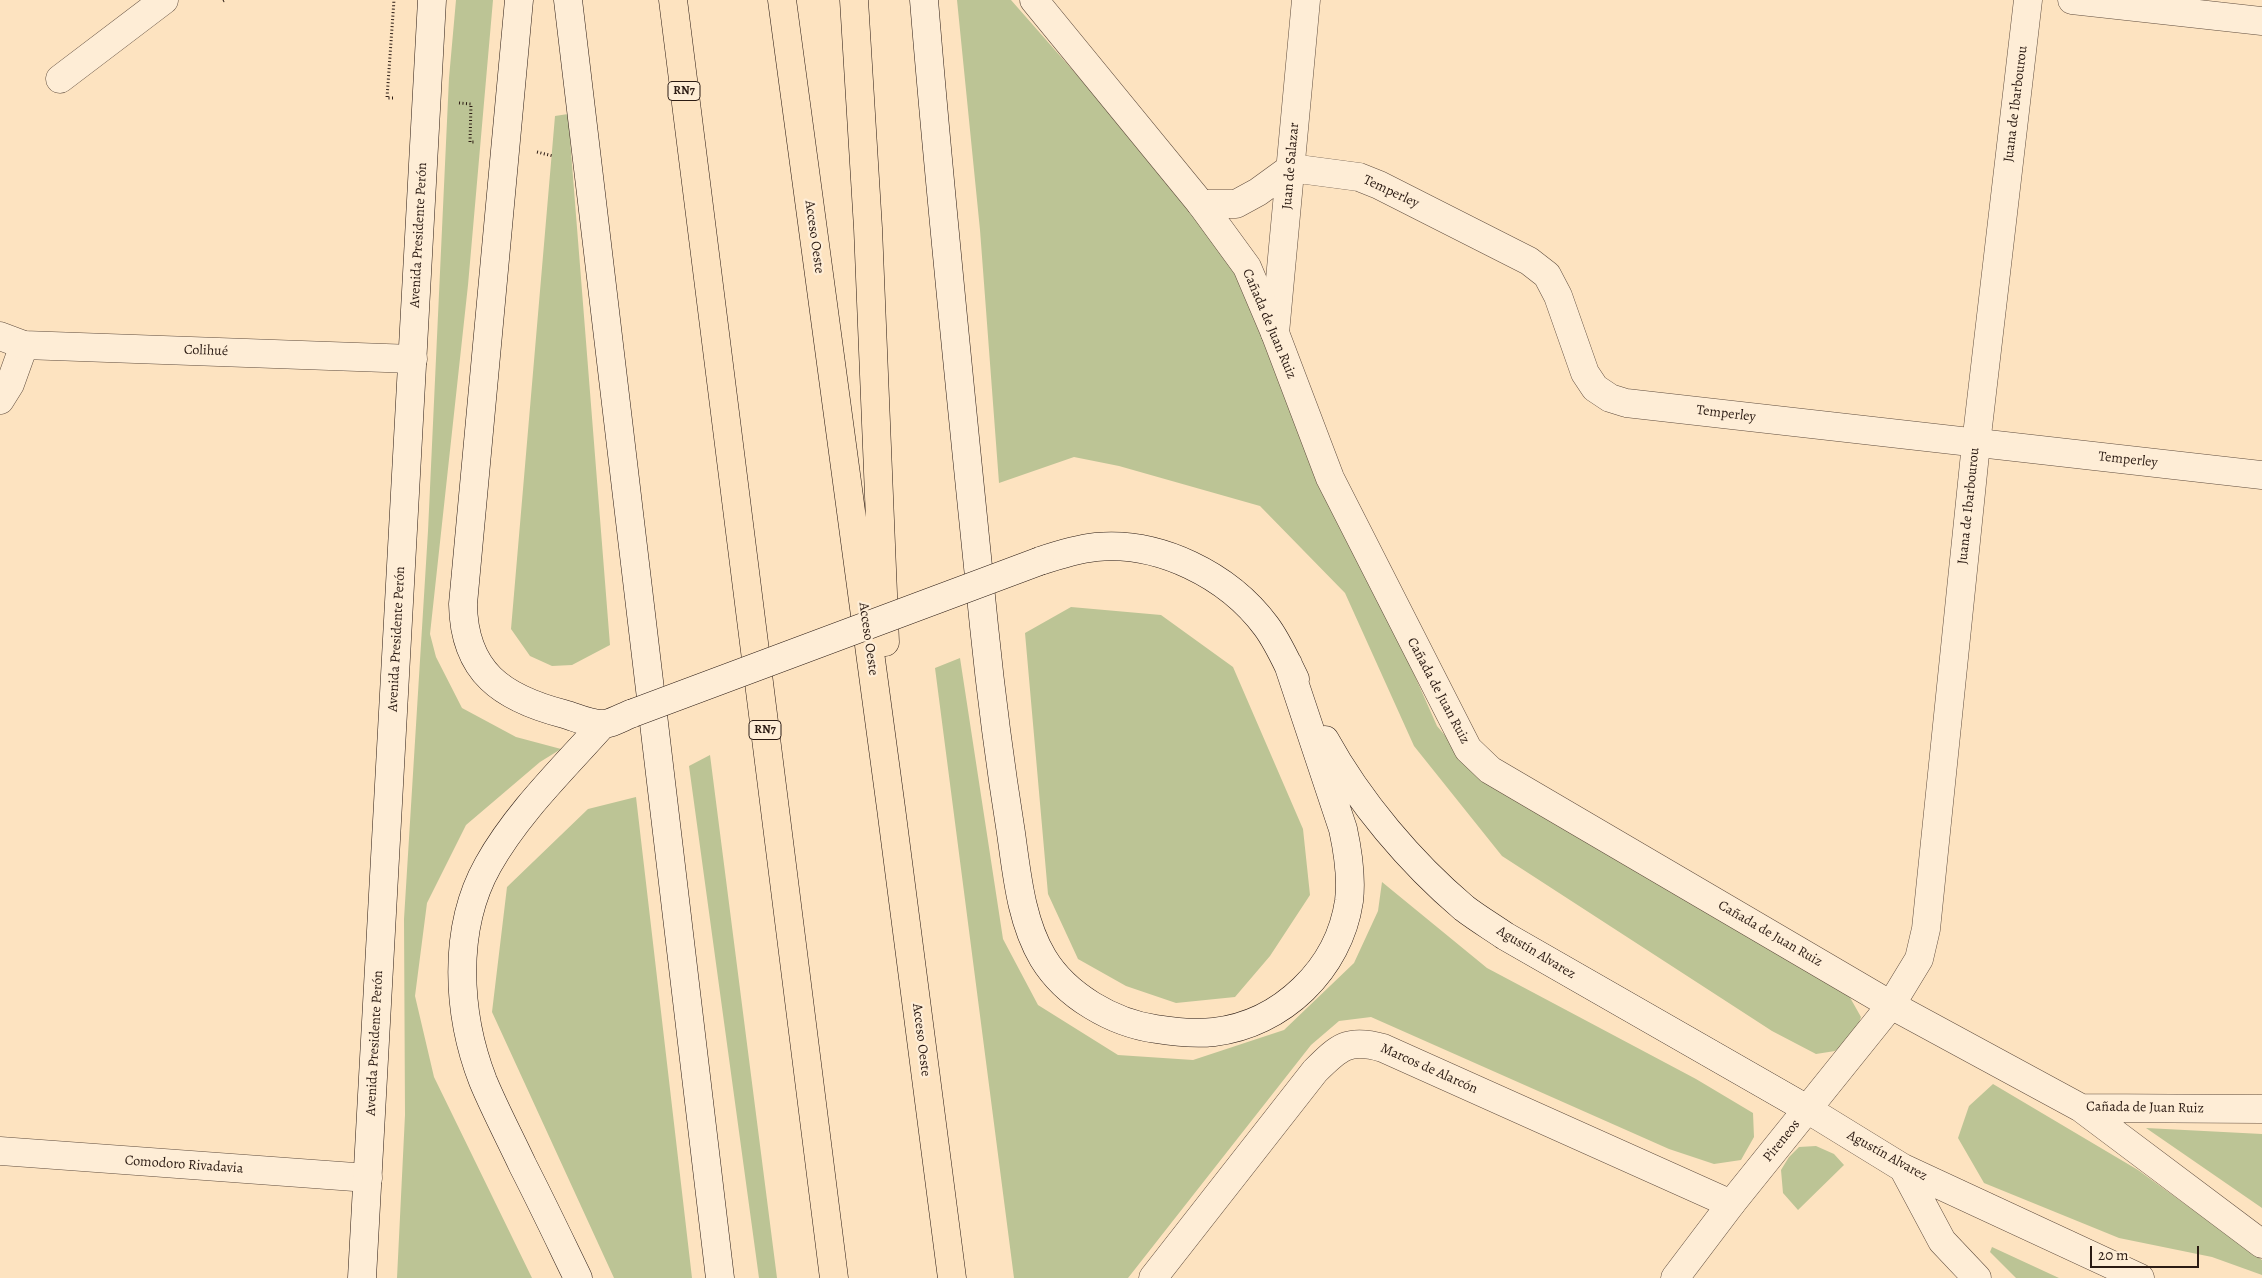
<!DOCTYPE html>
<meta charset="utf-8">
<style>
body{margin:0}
#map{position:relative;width:2262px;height:1278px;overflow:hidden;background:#fde3c0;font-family:Alegreya,serif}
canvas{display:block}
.scale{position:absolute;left:2090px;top:1246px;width:109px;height:22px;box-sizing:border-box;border:2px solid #2b1b13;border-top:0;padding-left:6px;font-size:15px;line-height:18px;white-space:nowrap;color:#2b1b13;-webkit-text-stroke:4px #feedd6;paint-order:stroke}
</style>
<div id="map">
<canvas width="2262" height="1278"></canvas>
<div class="scale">20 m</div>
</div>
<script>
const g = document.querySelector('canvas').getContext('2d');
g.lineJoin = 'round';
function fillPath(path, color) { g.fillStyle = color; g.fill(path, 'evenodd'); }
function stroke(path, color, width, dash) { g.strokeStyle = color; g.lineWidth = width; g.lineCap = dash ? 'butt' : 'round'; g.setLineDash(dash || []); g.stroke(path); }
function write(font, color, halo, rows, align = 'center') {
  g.font = font + ' Alegreya,serif'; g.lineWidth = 4.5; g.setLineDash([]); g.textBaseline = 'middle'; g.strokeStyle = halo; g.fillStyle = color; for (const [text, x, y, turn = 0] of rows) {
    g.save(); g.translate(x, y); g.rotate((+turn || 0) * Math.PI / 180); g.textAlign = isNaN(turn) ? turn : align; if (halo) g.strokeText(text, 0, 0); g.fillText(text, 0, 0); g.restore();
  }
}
const green = new Path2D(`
 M456,0H493L468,285L430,634L436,657L462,708L516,737L561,749L540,762L466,825L427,903L415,996L434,1077L532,1278H397L405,1115L404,919L428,531L449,78Z
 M957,0H1011L1221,239L1437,726L1470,765L1848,994L1861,1017L1854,1037L1835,1051L1816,1054L1772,1031L1502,856L1414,746L1345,593L1260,506L1119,466L1074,457L999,483L980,230Z
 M568,114L610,645L572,665L552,666L530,656L511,629L555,116Z
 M1071,607L1161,615L1233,667L1303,829L1310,895L1270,956L1235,997L1176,1003L1126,986L1078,959L1048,894L1025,633Z
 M960,658L1003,939L1038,1005L1118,1055L1193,1060L1284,1030L1354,963L1378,911L1382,882L1487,968L1696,1079L1753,1113L1754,1137L1741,1160L1714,1164L1669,1149L1371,1017L1339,1021L1311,1045L1128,1278H1014L935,668Z
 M710,755L777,1278H759L689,766Z
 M636,797L692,1278H614L492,1012L507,887L588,809Z
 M1993,1084L2138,1170L2262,1260V1275L2212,1257L2119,1238L1984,1183L1958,1138L1969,1106Z
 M2146,1128L2262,1134V1208Z
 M1816,1146L1834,1154L1844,1165L1798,1210L1783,1193L1781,1170L1789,1157L1799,1147Z
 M1992,1247L2059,1278H2016L1990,1252Z`);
const path = new Path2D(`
 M223,1L225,0
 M393,98H387L394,0
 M459,103L471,104L470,142H474
 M537,152L553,156`);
const minor = new Path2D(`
 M2072,0L2262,21
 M60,79L164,0
 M1201,204H1236L1258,192L1291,168L1359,177L1379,185L1529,261L1547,275L1558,296L1585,373L1595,388L1610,398L1626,403L2262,475
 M1275,333L1306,0
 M0,400L10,384L24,345
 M1891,1005L2081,1108L2262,1109
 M2081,1108L2262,1244
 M1807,1109L1903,1168L2140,1278
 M0,1151L368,1178
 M1903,1168L1942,1241L1977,1278
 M1675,1278L1731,1204`);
const tertiary = new Path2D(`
 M1034,0L1201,204L1247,267L1275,333L1330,478L1468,749L1490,770L1891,1005
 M0,336L24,345L413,359
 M1153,1278L1315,1071C1339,1047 1348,1038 1383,1048L1731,1204L1891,1005L1919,959L1926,929L1976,444L2028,0`);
const secondary = new Path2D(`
 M519,0L463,604C464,672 502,698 564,714C575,717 589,724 601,724C610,725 624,716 633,713
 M568,0L720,1278
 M924,0C941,209 963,417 984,626C991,695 1000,764 1011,833C1017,875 1021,921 1043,958C1066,996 1113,1023 1156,1029C1175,1032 1195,1034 1214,1032C1282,1024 1339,969 1349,901C1352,876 1348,852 1343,829L1288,664
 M1040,561C1058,555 1077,549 1096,547C1159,541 1228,575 1266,626C1278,642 1286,661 1295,679
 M1325,740C1359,802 1411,863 1464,908C1477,918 1492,927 1505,936L1807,1109
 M362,1278L432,0
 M578,1278C560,1241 542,1203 523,1166C510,1138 495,1110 483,1081C457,1014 452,929 488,865C517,813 563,769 602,725`);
const motorway = new Path2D(`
 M673,0L834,1278
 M782,0L891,808L952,1278
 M854,0L868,228L885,642`);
const secondaryBridge = new Path2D(`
 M633,713L1040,561`);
const shields = [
 [684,91,32],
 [765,730,32]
];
const shieldNames = [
 ["RN7",684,91],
 ["RN7",765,730]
];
const streetNames = [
 ["Juana de Ibarbourou",2016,104,-83],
 ["Juan de Salazar",1291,166,-85],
 ["Temperley",1391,192,25],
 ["Avenida Presidente Perón",419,235,-87],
 ["Acceso Oeste",814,237,82],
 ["Cañada de Juan Ruiz",1269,324,67],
 ["Colihué",206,351,2],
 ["Temperley",1726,414,7],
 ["Temperley",2128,460,6],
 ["Juana de Ibarbourou",1969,506,-84],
 ["Avenida Presidente Perón",397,639,-87],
 ["Acceso Oeste",868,639,82],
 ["Cañada de Juan Ruiz",1438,691,62],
 ["Cañada de Juan Ruiz",1770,934,30],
 ["Agustín Alvarez",1536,953,31],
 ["Acceso Oeste",921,1040,83],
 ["Avenida Presidente Perón",375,1043,-87],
 ["Marcos de Alarcón",1429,1069,24],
 ["Cañada de Juan Ruiz",2145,1108,1],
 ["Pireneos",1782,1141,-51],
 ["Agustín Alvarez",1887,1156,29],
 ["Comodoro Rivadavia",184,1165,4]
];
fillPath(green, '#bcc495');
stroke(minor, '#604d3e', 29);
stroke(tertiary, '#604d3e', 29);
stroke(secondary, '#2b1b13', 29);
stroke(motorway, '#2b1b13', 29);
stroke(path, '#2b1b13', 3, [1, 2.5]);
stroke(minor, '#feedd6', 28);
stroke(tertiary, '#feedd6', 28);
stroke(secondary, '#feedd6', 28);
stroke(motorway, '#fde3c0', 28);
stroke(secondaryBridge, '#2b1b13', 29, []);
stroke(secondaryBridge, '#feedd6', 28);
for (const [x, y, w] of shields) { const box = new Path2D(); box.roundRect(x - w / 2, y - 9.5, w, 19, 4); g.fillStyle = '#feedd6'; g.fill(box); stroke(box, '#2b1b13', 1); }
write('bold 12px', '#2b1b13', null, shieldNames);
write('14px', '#2b1b13', '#feedd6', streetNames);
</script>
